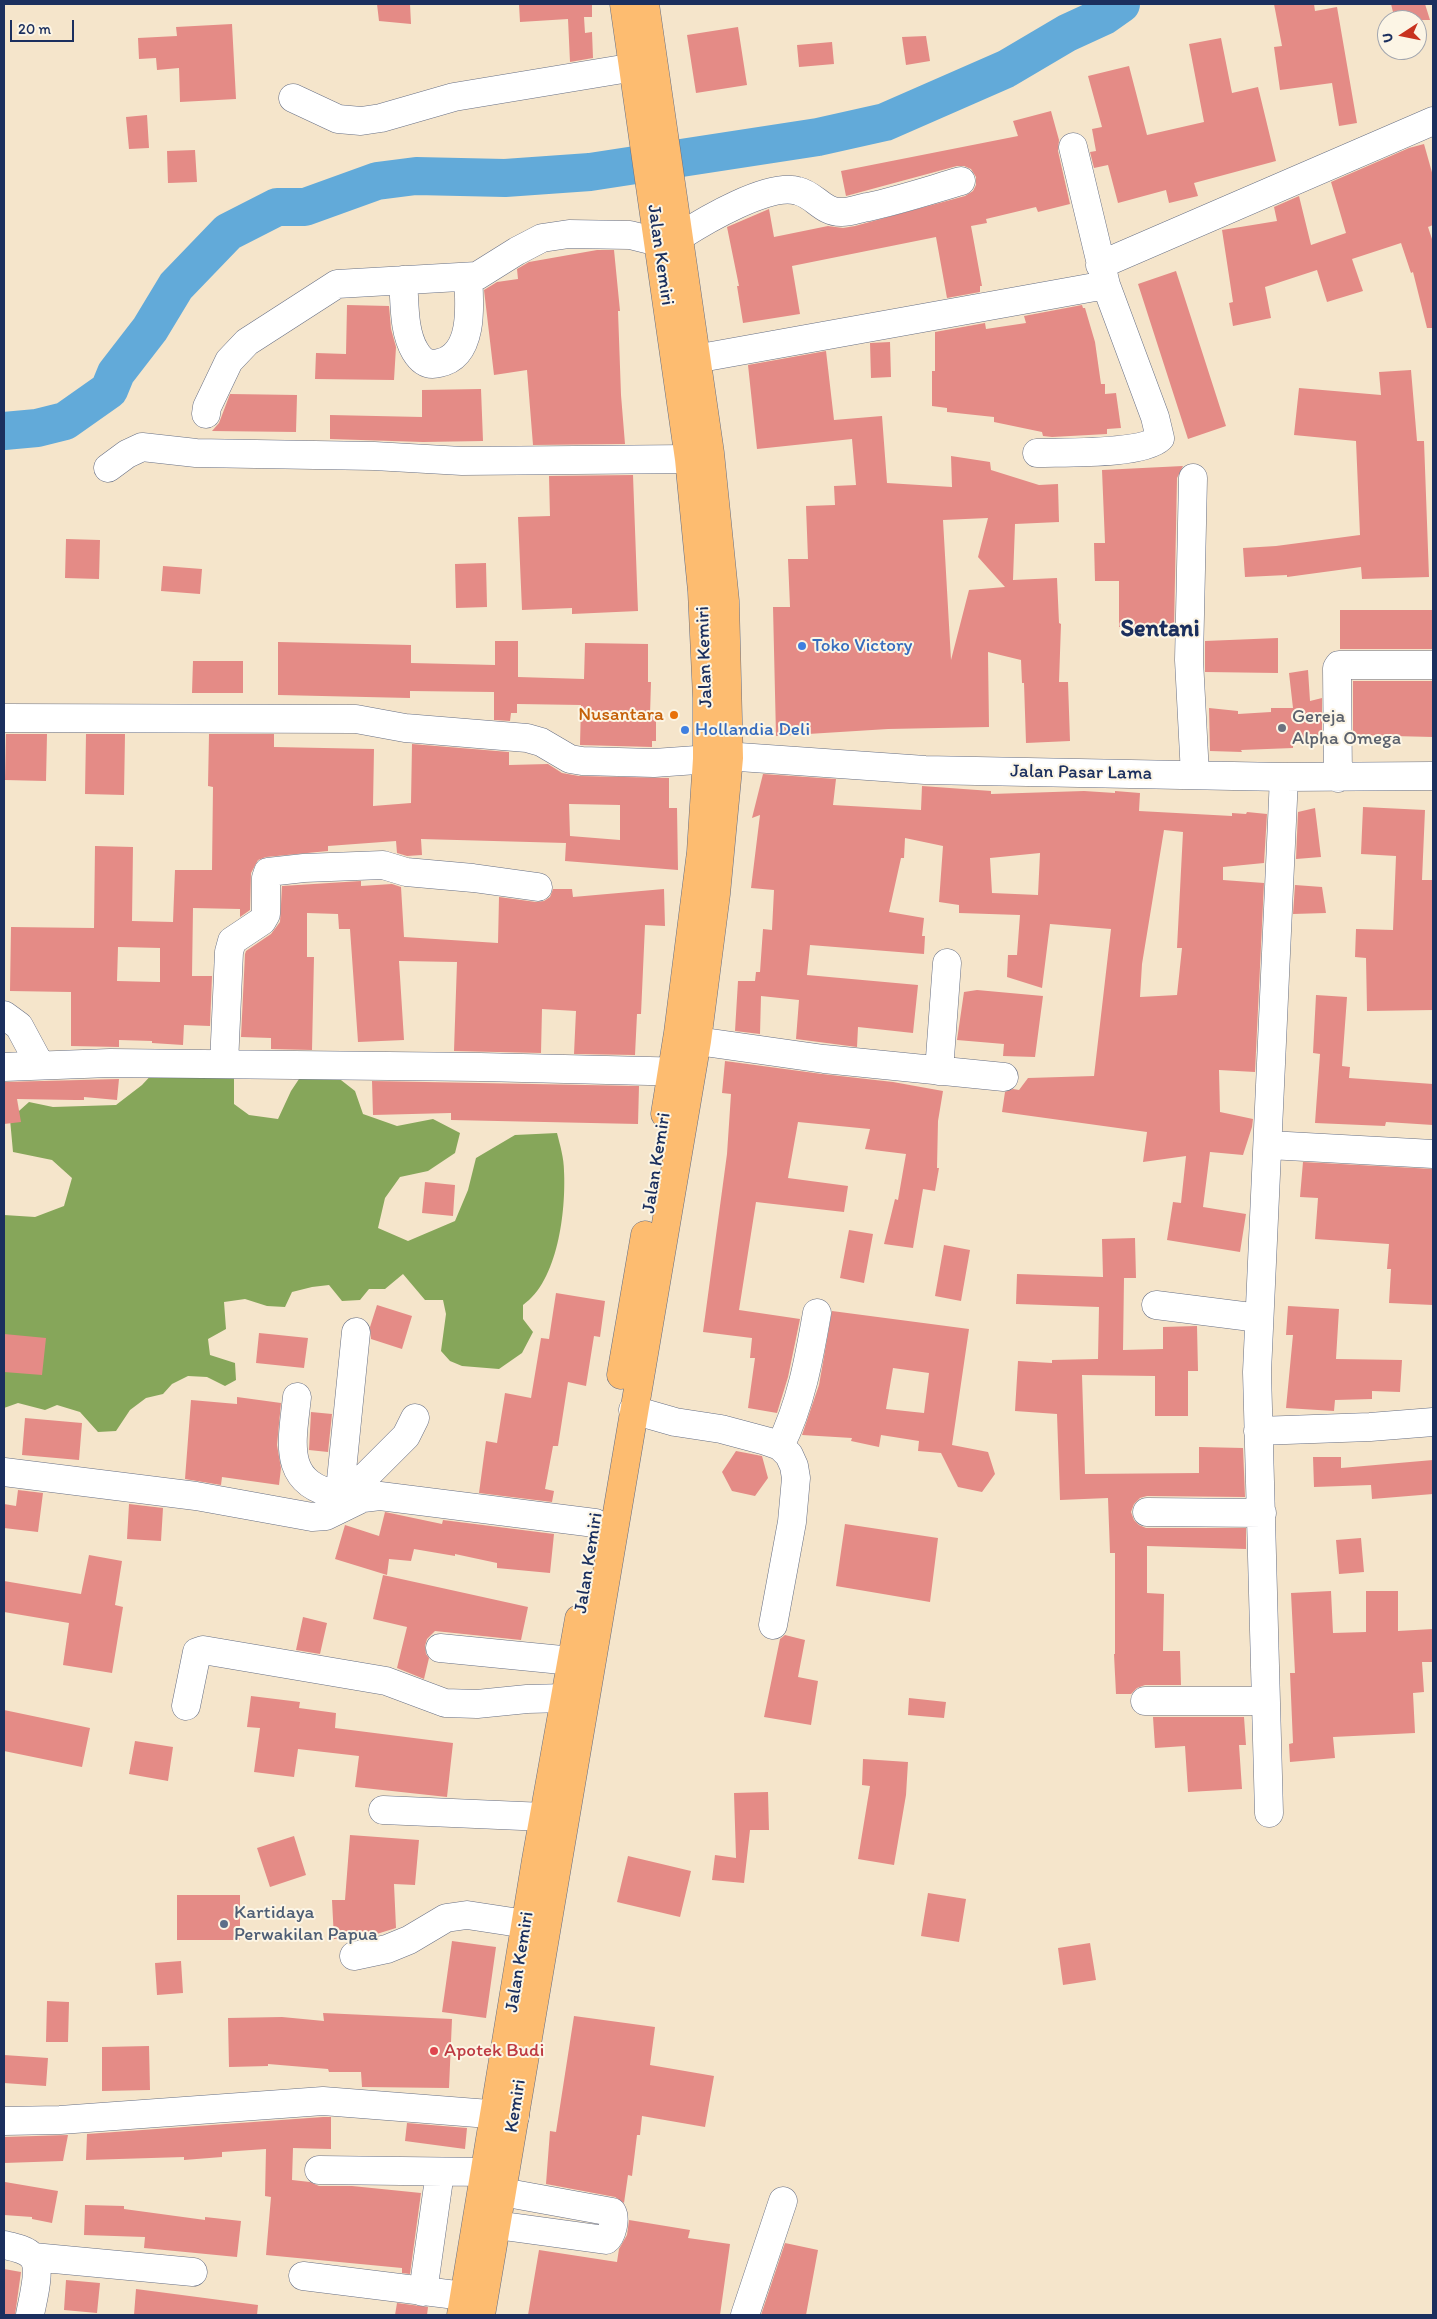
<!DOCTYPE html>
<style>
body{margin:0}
#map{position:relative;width:1437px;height:2319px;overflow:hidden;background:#f5e5cb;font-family:Itim,sans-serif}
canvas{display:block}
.frame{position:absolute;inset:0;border:5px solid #1b2f5e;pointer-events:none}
.north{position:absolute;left:1377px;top:10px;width:50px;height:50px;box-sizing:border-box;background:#fcf5e5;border:1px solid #a2a6af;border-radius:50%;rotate:259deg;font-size:14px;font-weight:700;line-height:20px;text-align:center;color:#1b2f5e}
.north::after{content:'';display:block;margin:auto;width:18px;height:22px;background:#c8321e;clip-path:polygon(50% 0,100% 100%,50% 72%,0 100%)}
.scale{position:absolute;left:10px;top:20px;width:64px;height:22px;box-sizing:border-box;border:2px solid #1b2f5e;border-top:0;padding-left:6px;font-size:15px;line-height:18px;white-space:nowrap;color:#1b2f5e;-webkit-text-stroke:4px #fcf5e5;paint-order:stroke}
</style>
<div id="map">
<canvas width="1437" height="2319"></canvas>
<div class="frame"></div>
<div class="north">U</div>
<div class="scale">20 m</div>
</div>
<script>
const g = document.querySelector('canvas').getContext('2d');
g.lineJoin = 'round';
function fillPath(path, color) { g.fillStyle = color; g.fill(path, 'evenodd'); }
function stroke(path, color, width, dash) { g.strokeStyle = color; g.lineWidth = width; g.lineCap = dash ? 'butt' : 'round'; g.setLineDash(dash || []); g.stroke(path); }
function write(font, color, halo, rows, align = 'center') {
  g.font = font + ' Itim,sans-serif'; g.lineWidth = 4; g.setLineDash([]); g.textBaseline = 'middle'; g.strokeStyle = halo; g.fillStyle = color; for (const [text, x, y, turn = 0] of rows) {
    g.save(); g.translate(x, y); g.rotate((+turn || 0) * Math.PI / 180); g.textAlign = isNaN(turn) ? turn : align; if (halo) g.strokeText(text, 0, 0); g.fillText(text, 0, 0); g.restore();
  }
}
const forest = new Path2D(`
 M156,1070L234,1075V1104L249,1115L278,1119L291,1091L303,1073H332L355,1091L363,1114L397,1126L433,1119L460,1133L455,1153L428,1171L400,1177L385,1198L378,1228L408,1241L455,1221L468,1190L476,1158L515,1135L557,1133C560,1145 564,1158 564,1171C566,1211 558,1281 523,1305V1319L533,1332L522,1353L499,1369L462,1366L450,1361L441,1351L446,1314L443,1300H425L403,1274L385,1289H369L360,1300L342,1301L329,1285L312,1287L292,1292L285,1307L267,1306L245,1299L224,1302L226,1329L208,1339L210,1355L235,1363L236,1380L225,1386L207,1377L188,1376L172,1384L163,1394L146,1398L130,1410L116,1431L98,1432L80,1412L57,1405L45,1410L18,1403L4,1408V1215L35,1217L64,1206L72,1178L52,1160L13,1152L10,1119L29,1102L53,1107L116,1105L142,1085Z`);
const river = new Path2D(`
 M4,431L37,428L65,421L109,390L116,373L150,329L176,286L228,232L277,207H305L377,181L416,176L505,178L590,172L818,137L885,122L1006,69L1067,33L1104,16L1121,4`);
const building = new Path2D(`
 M377,4H410L411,24L379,21Z
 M519,4H592V17H584L585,33L592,32L593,58L570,62L568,19L520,22Z
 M1274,4H1314L1315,11L1337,7L1357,123L1339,126L1332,83L1280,90L1274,47L1282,46Z
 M1391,4H1425L1430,20H1395Z
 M232,24L236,99L180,102L179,68L157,70L156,58L139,59L138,38L177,36L176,27Z
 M738,27L747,85L696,93L687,35Z
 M926,36L930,61L906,65L902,37Z
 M1221,38L1232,93L1258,87L1276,161L1194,183L1198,196L1169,203L1166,190L1118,203L1108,165L1094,168L1090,152L1096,151L1092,129L1102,127L1088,76L1129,66L1147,135L1204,122L1189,44Z
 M832,42L834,64L799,67L797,45Z
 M1051,111L1059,140L1058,151L1070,204L1038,212L1036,207L986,219L987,223L971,226L982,286H980V292L947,298L936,237L792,266L800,314L743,323L737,286H739L727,227L769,209L774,237L828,226L843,228L855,226L965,196L973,191L976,185V177L971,169L964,166H957L846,196L841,171L1018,136L1013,121Z
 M147,115L149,148L129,149L126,117Z
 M1424,144L1433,176V225L1428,227L1433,242V328H1427L1413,272L1411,273L1401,243L1352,259L1363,291L1327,302L1317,270L1265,287L1271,318L1233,326L1229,303L1233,302L1222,230L1277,221L1274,207L1299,196L1311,245L1346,233L1331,182L1409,148Z
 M195,150L197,182L168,183L167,151Z
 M597,250H614L620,311H618L621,395L625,444L533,445L527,370L494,375L484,290L497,282L518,279L517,269L529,262Z
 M1176,271L1226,426L1188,439L1138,284Z
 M347,305L389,306L391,329L396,347L394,380L315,379L316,353L346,354Z
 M1082,305L1083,308H1085L1095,342L1101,384H1105V394L1116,393L1121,428L1107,429V434L1052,437L1043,436L1042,432L994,422V417L947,412V408L932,406V371H935V332L985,323L986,329L1026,323L1024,316Z
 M890,342L891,377L871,378L870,343Z
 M826,351L834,420L882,416L887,483L952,487L951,456L990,462L991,470L1039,485L1058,484L1059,522L1015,524L1013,580L1057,578L1059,623L1061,624L1059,682H1068L1070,741L1026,743L1024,683H1022L1021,660L988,652L989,727L888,729L776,736L773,607H790L788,559H808L806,506L835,505L834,486L856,485L852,439L757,449L748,365ZM988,518L978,557L1005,587L969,590L951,660L943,520Z
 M1411,370L1417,441H1424L1429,577L1362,579L1361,567L1287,577V575L1245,577L1243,548L1276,546L1360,535L1356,441L1294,435L1299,388L1381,395L1379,372Z
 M481,389L483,441L423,442L330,439V415L422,417V390Z
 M230,394L297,395L296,432L212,431L219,423Z
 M1183,466L1177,478L1174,627H1119V581H1095L1094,543H1105L1102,470Z
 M633,475L638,611L572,614V608L522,610L518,517L550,516L549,476Z
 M66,539L100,540L99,579L65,578Z
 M486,563L487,607L456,608L455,564Z
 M163,566L202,569L200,594L161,591Z
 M1340,610H1433V649H1340Z
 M1278,638V673L1205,672V641Z
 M495,641H518V677L584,679L585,643L648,644V682H651L650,715H656V741H652V747L580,745L581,705L517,704V713H511L510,721L494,720V692L410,691V698L278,695V642L411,645V663L495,665Z
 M193,661H243V693H192Z
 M1308,670L1310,701L1322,698V740L1293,741V748L1241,750L1242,752L1210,751L1209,708L1238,711V714L1271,712V708H1293L1289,673Z
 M1353,681H1433V737L1353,735Z
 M6,734H47L46,781L5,780Z
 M86,734H125L124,795L85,794Z
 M209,734H274V747L374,749L373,806L411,803L412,744L509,752V765L548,764L562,773L579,776L669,778V808H677L678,870L565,861L566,843L421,839L422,855L407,856L397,853L396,841L328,846V851L266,857L258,860L251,873L250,910L240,917V909L193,908L192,976H212L210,1026L184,1025L183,1045L152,1043V1041L119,1040V1047L71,1046V992L10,991L11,927L94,928L95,846L133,847L132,921L173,922L175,870H212L213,787L208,786ZM569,804L620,805V840L570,836ZM118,947L160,948V982L117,981Z
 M763,774L836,779L833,805L921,810L922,786L991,791V794L1084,791L1115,793V791L1140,793L1139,811L1232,816V813L1246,814L1247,812L1267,814L1264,863L1223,867V880L1264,883L1255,1072L1219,1070L1220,1112L1253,1119L1252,1127L1243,1155L1210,1152L1203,1207L1246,1214L1240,1252L1167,1240L1173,1202L1181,1203L1186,1156L1143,1162L1147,1132L1002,1112L1005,1092L1013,1089L1019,1090L1028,1078L1094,1076L1111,929L1050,924L1042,988L1007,977L1008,955H1017L1020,915L959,913V905L939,902L943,846L905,838L904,858H901L889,912L924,918L922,936H925L924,954L810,945L807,975L918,985L913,1033L858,1027L857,1047L796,1039L799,1000L761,996L760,1034L735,1031L738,981H755L756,972H760L763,929L772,930L774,890L751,888L760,815L752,818ZM1164,830L1183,832L1177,948H1182L1177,995L1140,997L1142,964ZM1040,853L1038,895L992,893L990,858Z
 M1363,807L1425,810L1422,880H1433V1010L1367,1011L1366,958L1355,957L1356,929L1393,930L1396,856L1361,854Z
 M1315,808L1321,857L1296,859L1298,812Z
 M361,881V886L392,884L401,887L404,937L498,943L499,897L536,902L544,901L550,897L553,889H572L573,897L664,889L665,926L645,925L641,1014H637L635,1055L574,1054L576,1011L542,1009L541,1053L454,1051L457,962L399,961L404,1040L358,1042L350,929H339L338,914L307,913V957H314L312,1050L271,1049V1038L241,1037L245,954L246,951L271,934L280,922L282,886Z
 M1295,885L1322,887L1326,913L1293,914Z
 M977,990L1043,996L1035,1057L1003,1056L1004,1044L957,1040L964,992Z
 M1316,995L1347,997L1342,1066L1350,1067L1349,1078L1433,1084V1125L1386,1122L1385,1126L1315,1123L1320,1054L1313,1053Z
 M725,1061L822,1074L893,1082L943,1091L938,1121L937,1168H939L935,1191L923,1189L913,1248L884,1244L895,1199L898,1200L906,1154L865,1149L870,1129L798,1122L788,1178L848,1186L844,1212L756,1202L739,1310L800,1319L788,1377L777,1413L748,1408L755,1358H750L752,1338L703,1332L727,1154L731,1094L722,1093Z
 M119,1079L117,1100L84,1097V1100H75L17,1099L21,1122L4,1124V1082Z
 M372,1081L639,1086L638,1124L451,1120V1113L373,1115Z
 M1303,1162L1433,1169V1305L1389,1303L1391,1269H1387L1389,1244L1315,1239L1318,1198L1300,1197Z
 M425,1182L455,1185L453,1216L422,1213Z
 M849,1230L873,1234L864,1283L840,1278Z
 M1135,1238L1136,1278H1124L1123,1350L1163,1349V1327L1197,1326L1198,1371H1188V1416H1155V1376L1082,1375L1085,1474L1199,1473V1447L1243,1448L1245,1497L1147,1496L1140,1498L1134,1504L1131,1512L1134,1520L1139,1525L1146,1528H1246V1549L1147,1546V1593L1164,1594L1163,1651H1180L1181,1685H1145L1137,1688L1131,1694H1116L1114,1654H1115V1553H1110L1108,1498L1060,1500L1057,1414L1015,1411L1018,1361L1052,1363V1360L1098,1359L1099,1307L1016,1304L1017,1274L1103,1277L1102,1239Z
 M944,1245L970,1250L961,1301L935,1296Z
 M556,1293L605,1301L600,1337L594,1336L586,1386L568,1382L558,1446H553L545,1489L554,1491L552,1502L479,1493L486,1441L497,1443L505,1393L531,1398L541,1338L549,1339Z
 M377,1305L412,1316L402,1349L371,1339L370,1327Z
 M1288,1306L1339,1309L1336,1359L1402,1360L1400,1392L1372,1391V1399L1335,1400L1334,1411L1286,1408L1293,1335H1286Z
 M832,1311L969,1329L952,1445L988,1452L995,1474L982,1492L958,1487L941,1453L918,1451L919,1441L881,1435L879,1447L851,1441L852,1438L802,1435L819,1385ZM893,1368L929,1373L924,1413L886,1409Z
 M259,1333L308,1338L304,1368L256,1363Z
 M4,1334L46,1338L42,1375L4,1372Z
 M237,1397L281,1403L277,1445L281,1468L279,1485L222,1477L221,1485L185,1479L191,1400L237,1404Z
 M311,1412L332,1414L328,1452L309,1450Z
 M25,1418L82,1423L79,1460L22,1455Z
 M736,1451L762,1456L768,1478L755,1496L732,1491L722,1472Z
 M1313,1457H1341V1468L1433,1460V1494L1372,1499L1371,1485L1314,1487Z
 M18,1490L43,1493L38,1532L4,1528V1504L16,1506Z
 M129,1504L163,1508L161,1541L127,1539Z
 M385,1512L442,1524L443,1520L554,1534L550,1573L497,1568V1563L455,1554V1556L414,1549L411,1561L389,1559L387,1575L335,1559L345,1525L379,1536Z
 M845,1524L938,1538L930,1602L836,1586Z
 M1361,1538L1364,1572L1339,1574L1336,1540Z
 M89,1555L122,1561L115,1605L123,1607L112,1673L63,1665L69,1623L4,1612V1581L81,1594Z
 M383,1575L528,1607L521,1640L435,1631L427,1639L425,1646L426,1654L429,1658L424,1679L397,1668L407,1627L373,1619Z
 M1331,1591L1333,1633L1366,1632V1591H1398V1631L1433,1629V1662H1422L1424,1692L1413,1693L1415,1733L1333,1737L1335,1758L1290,1762L1289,1744L1293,1743L1290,1673H1295L1291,1593Z
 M303,1617L327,1623L320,1654L296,1650Z
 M785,1635L805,1640L798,1677L818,1681L811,1725L764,1717L780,1639Z
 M251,1696L300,1702L299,1708L336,1713L335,1728L453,1743L447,1797L355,1787L359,1756L298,1749L294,1777L254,1772L260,1728L247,1727Z
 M909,1698L946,1702L944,1718L908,1715Z
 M4,1710L90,1728L82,1767L4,1751Z
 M1153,1717H1244L1246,1745H1239L1242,1789L1188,1792L1185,1746L1155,1748Z
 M135,1741L173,1747L168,1781L129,1774Z
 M863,1759L908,1762L906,1795L894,1865L858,1859L870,1786L862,1785Z
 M768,1792L769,1830H750L744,1883L712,1880L715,1855L736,1858L734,1793Z
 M350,1835L419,1840L415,1885L394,1884L396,1928L367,1937L334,1939L332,1900H345Z
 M294,1836L306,1875L270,1887L257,1848Z
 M628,1856L691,1871L680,1917L617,1902Z
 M928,1893L966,1899L959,1942L921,1936Z
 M177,1895H240V1940H177Z
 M452,1941L496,1947L486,2018L442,2012Z
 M1090,1943L1096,1980L1063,1985L1058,1948Z
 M181,1961L183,1993L157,1995L155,1963Z
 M47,2001L69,2002L68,2042H46Z
 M323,2013L452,2019L449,2088L362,2087L361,2072H329L328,2069L268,2064V2066L229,2067L228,2018L282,2017L324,2021Z
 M574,2016L655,2027L650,2065L714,2076L705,2127L642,2116L640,2135H637L632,2176L628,2175L624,2203L615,2197L546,2184L550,2131L556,2132Z
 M149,2046L150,2090L102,2091V2047Z
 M4,2055L48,2058L46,2086L4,2083Z
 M323,2117H331V2149L293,2148L292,2180L310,2182L319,2186H352L421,2193L410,2274L402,2273V2268L266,2255L271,2197L265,2196L266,2149L222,2152V2157L184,2160V2157L86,2160L87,2134Z
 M407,2123L467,2128L465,2149L405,2141Z
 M68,2135L63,2161L4,2163V2137Z
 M5,2182L58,2191L52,2223L32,2219V2217L4,2215Z
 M85,2205L124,2206V2209L205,2220V2217L241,2221L237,2257L144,2248L145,2237L84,2235Z
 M629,2220L690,2230L688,2238L730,2244L720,2315H528L539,2250L617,2262L619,2249L627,2235Z
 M785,2243L818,2250L806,2315H761Z
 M4,2269L21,2272L15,2315H4Z
 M66,2280L100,2283L97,2313L64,2310Z
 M136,2289L258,2305L257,2315H134Z
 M397,2303L428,2307L427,2315H395Z`);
const minor = new Path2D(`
 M293,98L338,119L361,121L381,118L454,97L653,64
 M679,237C704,221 769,182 798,191C815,195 823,213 842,212C851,212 860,208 868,207C900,200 930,190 961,181
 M1100,265L1433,121
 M403,280C405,302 403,331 415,351C421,361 428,366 439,363C474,356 470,305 468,277
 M695,359L1106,285
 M206,414L207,407L229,361L247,342L337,284L477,276L517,251L542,238L569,234L630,235L658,242
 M1037,453C1063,452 1142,455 1160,438L1155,417L1106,285L1073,147
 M108,468L127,454L142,447L196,453L374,456L462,461L689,459
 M1193,478L1189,660L1195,775
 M4,718L356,719L405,728L527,738L541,742L570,759L582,761L654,763L739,757L925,770L1284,777L1433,776
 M1338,778L1337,668L1339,665H1433
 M4,1015L19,1026L40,1065
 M697,1041L824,1059L1004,1077
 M224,1064L229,952L232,941L262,921L266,914V878L268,872L304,868L383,865L406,872L473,878L538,887
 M4,1067L110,1063L480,1067L691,1072
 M939,1071L947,963
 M1269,1145L1433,1154
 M1156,1305L1259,1318
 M297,1397C292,1443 281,1484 339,1495
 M633,1410L675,1422L721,1429L766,1441L780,1446L789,1455L794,1466L796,1478L792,1522L773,1625
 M1258,1431L1370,1427L1433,1422
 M780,1446C801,1404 809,1359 817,1313
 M4,1472L196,1496L312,1517L326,1516L363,1498L380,1496L595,1523
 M359,1499L361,1485L364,1478L406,1436L415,1418
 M338,1510L356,1332
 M1147,1512L1262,1513
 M440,1648L572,1661
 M1145,1701H1265
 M186,1706L197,1652L203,1650L386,1681L445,1703L477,1704L527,1699L566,1698
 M383,1810L545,1817
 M1269,1813L1257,1372L1284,777
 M354,1956L387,1949L409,1940L446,1918L467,1915L526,1924
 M4,2121L60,2120L323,2101L515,2116
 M319,2170L484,2172
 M496,2225L606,2240C612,2236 616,2219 612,2212L502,2192
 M4,2245C13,2247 26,2249 33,2257C42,2269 32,2302 30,2315
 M33,2257L193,2272
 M303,2276L464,2296
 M423,2292L440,2172
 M745,2315L783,2201`);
const highway = new Path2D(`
 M624,4L689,459L702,591L707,698V759L701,852L678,1033L665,1114
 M621,1375L645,1235
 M461,2315L536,1860L579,1619
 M481,2315L697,1041L716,894L729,758L725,601L710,453L645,4`);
const markers = [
 [802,646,5,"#3f7fe0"],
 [674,715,5,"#e8710a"],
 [1282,728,5,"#6b7280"],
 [685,730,5,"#3f7fe0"],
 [224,1924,5,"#5c6f8a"],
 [434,2051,5,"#e0444e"]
];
const streetNames = [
 ["Jalan Kemiri",660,255,82],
 ["Jalan Kemiri",705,657,-92],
 ["Jalan Pasar Lama",1081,773,1],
 ["Jalan Kemiri",657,1163,-81],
 ["Jalan Kemiri",589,1563,-81],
 ["Jalan Kemiri",520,1962,-81],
 ["Kemiri",516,2106,-81]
];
const shopNames = [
 ["Toko Victory",812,646],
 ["Hollandia Deli",695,730]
];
const foodNames = [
 ["Nusantara",664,715]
];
const worshipNames = [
 ["Gereja",1292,717],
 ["Alpha Omega",1292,739]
];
const serviceNames = [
 ["Kartidaya",234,1913],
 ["Perwakilan Papua",234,1935]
];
const healthNames = [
 ["Apotek Budi",444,2051]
];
const districtNames = [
 ["Sentani",1160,630]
];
fillPath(forest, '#86a65a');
stroke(river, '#62aad9', 38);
fillPath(building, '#e48b86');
stroke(minor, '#676f84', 29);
stroke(highway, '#676f84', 29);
stroke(minor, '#fff', 28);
stroke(highway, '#fdbc70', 28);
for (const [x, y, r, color] of markers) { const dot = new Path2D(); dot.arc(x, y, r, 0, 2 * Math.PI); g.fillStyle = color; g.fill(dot); stroke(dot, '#fcf5e5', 2); }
write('19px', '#1b2f5e', '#fcf5e5', streetNames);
write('19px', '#366cbe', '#fcf5e5', shopNames, 'left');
write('19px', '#c56008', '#fcf5e5', foodNames, 'right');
write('19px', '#5b616d', '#fcf5e5', worshipNames, 'left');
write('19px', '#4e5e75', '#fcf5e5', serviceNames, 'left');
write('19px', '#be3a42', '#fcf5e5', healthNames, 'left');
write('bold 24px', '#1b2f5e', '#fcf5e5', districtNames);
</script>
